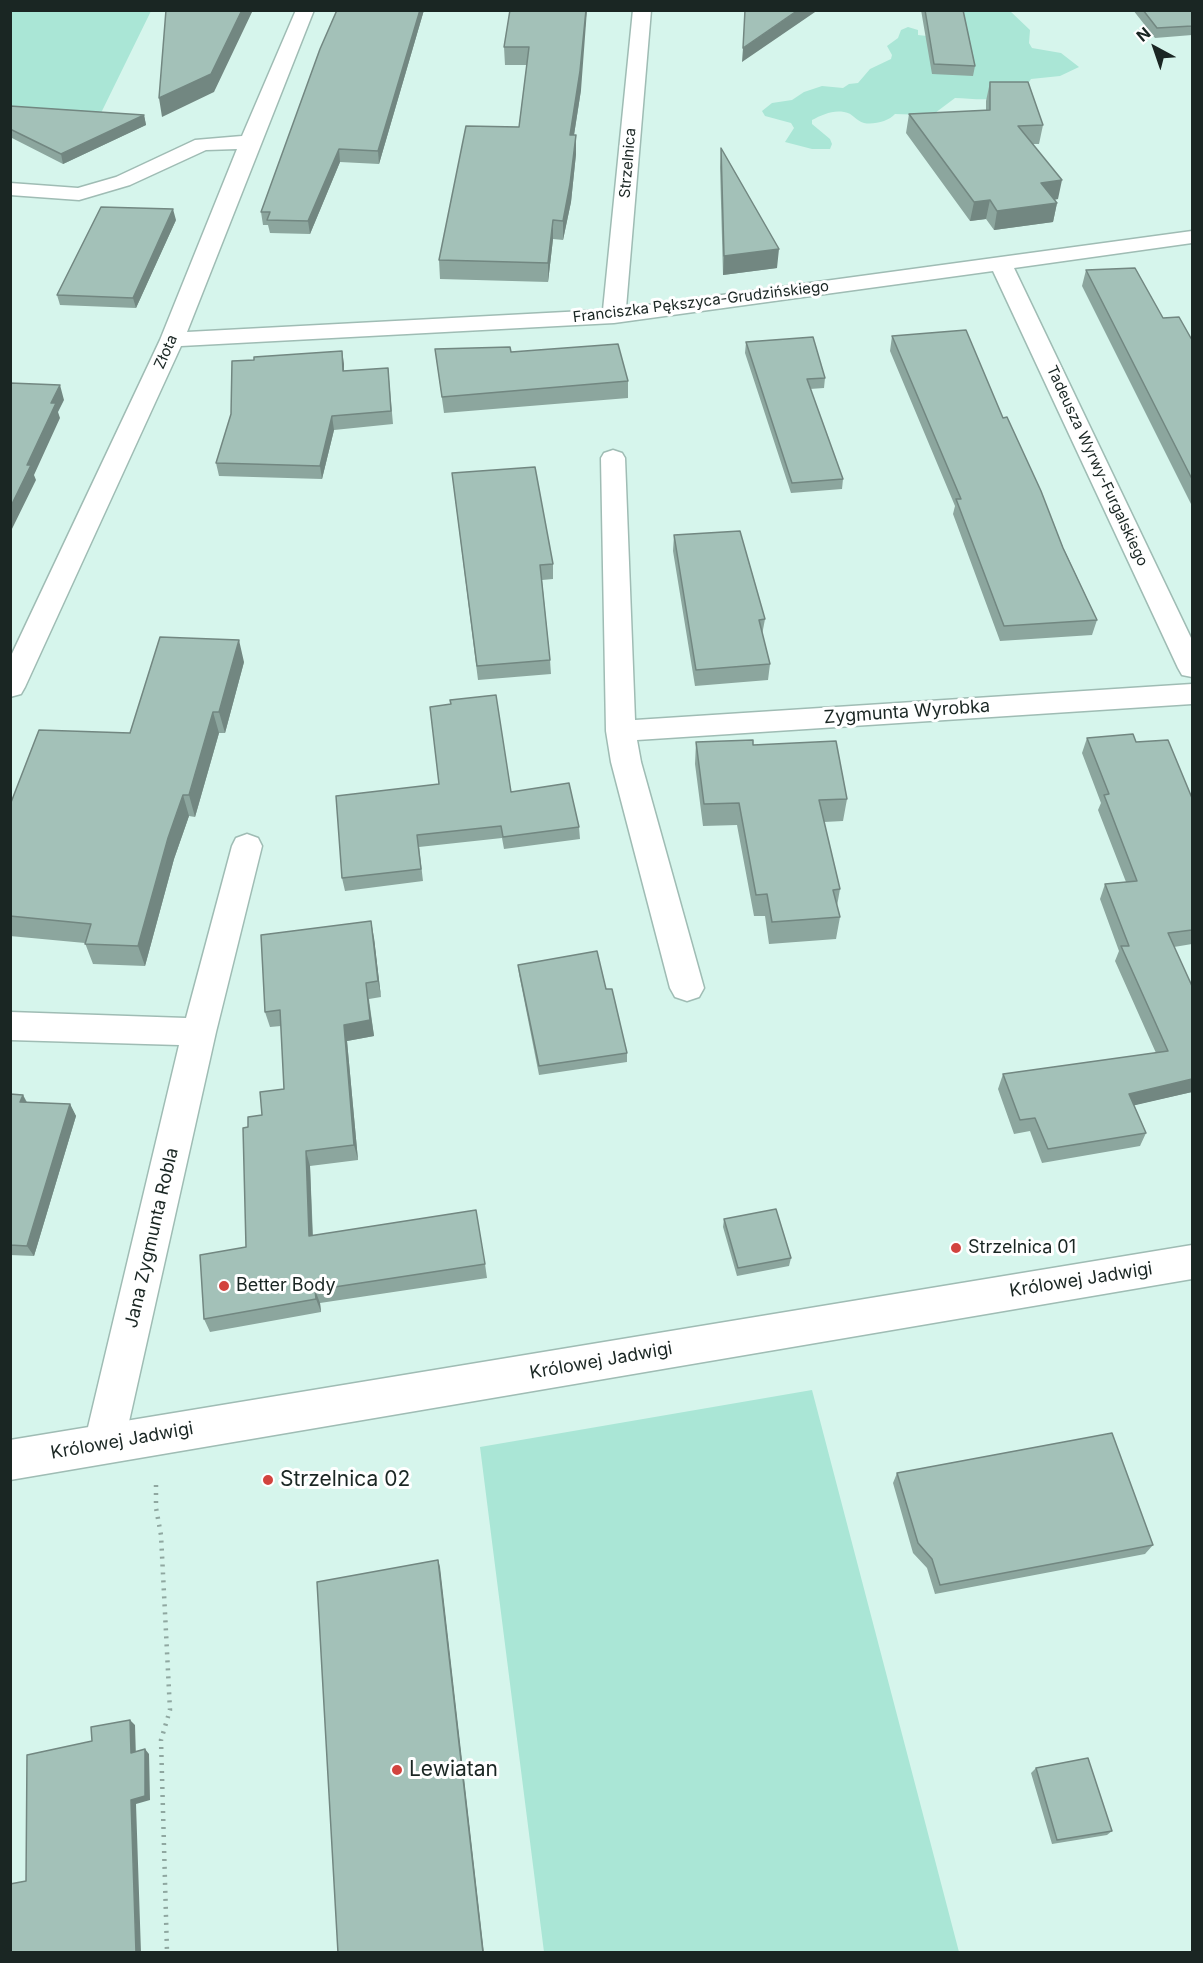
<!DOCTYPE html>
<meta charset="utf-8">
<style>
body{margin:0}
#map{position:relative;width:1203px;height:1963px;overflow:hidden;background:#d6f5ec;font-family:Inter,sans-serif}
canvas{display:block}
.frame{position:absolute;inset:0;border:12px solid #1a2623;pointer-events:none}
.north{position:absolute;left:1125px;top:18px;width:60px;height:60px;-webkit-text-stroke:4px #fff;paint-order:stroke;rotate:320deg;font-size:16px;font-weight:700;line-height:24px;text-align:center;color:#1a2623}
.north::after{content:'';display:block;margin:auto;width:21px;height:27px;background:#1a2623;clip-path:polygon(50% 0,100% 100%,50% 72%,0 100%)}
</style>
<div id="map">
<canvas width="1203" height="1963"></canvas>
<div class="frame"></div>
<div class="north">N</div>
</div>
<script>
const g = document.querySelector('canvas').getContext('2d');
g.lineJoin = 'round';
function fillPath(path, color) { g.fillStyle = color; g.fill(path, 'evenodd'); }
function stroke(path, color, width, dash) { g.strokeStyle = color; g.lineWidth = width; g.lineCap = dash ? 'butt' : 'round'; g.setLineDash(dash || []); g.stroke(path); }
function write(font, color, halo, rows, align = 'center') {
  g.font = font + ' Inter,sans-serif'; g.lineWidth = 6; g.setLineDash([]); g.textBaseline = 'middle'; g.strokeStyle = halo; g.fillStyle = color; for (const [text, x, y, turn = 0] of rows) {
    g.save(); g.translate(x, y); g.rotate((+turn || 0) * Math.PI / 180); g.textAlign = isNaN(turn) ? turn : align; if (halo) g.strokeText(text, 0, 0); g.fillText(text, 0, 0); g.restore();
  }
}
const green = new Path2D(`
 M10,11H151L101,113L11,106Z
 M962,11H1010L1030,30L1029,43L1032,48L1061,53L1079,67L1060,76L1031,79C1016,105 980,99 955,98L935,113L926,115L895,114C889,121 874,125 864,123C856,121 853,113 844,112C832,110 822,115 812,120V124L830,139L832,144L830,149H812L785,142L794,128L791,123L765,116L762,111L772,103L792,100L804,92L822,86L843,88L849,84L858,83L870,69L891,59L892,55L887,46L898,38L901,30L908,27L918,30V35L927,36Z
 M812,1390L959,1952H544L480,1447Z`);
const path = new Path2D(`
 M156,1485V1508L161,1535L170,1710L161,1740L167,1952`);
const minor = new Path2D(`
 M296,10H314L187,332L603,310L633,10H651L626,308L1192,231V243L1014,268L1192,640V677L1182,675L1178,668L993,271L614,323L181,346L25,687L21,694L10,697V658L160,340L237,149L206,150L130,185L79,200L10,195V183L78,188L116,177L195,140L242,136Z
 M613,450L622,453L625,458L635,720L1192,684V704L637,740L641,762L704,988L699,997L687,1001L675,997L670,988L611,762L606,731L601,458L604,453Z
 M247,834L258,838L262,846L216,1032L124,1444L118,1458L104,1463L90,1458L84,1444L179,1045L10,1040V1012L186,1018L232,846L236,838Z`);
const tertiary = new Path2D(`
 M1192,1245V1279L10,1480V1440Z`);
const wall = new Path2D(`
 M337,10H424L379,164L340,162L310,234L270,233L268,225H263L261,212Z
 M510,10L581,90L574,135H576V154L571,202L563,240L553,239L548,282L440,279L439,260L519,127L527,65H505L504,47Z
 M921,10H963L975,66L973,76L932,74Z
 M1133,10H1192V35L1155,38Z
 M990,82L1043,125L1039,144H1033L1058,199L1054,200L1057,203L1053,222L994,230L986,219L970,221L906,133L909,114L986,111V101Z
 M10,106L144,115L146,125L63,164L10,137Z
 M721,148L777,268L723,275L720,167Z
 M176,220L136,308L60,305L57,295Z
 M1086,270L1163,318L1192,340V506L1082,286Z
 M892,336L1003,418L1097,620L1092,635L1000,641L953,514L955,506L890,351Z
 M746,342L825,378L824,388L810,389L843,479L842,489L791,493L745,353Z
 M435,349L511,352L628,381V398L444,413Z
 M344,364V371L388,368L393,424L334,430L322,479L219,476L216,463Z
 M452,473L553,564V579L542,580L550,660L551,674L478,680Z
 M674,535L765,619L762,635L770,664L768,680L695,686L673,551Z
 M244,662L225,733H219L195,817L189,816L174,859L145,966L93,964L85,943L10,936V805L130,733Z
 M1087,738L1136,742L1192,798V944L1174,947L1192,1092L1134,1105L1146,1133L1140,1146L1042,1163L1030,1131L1014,1134L998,1089L1003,1074L1156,1053L1115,961L1119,951L1100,899L1105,884L1126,882L1098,810L1101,803L1082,753Z
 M696,742L753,745L847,799L843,821L824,822L840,889L837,906L840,917L836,939L769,944L765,916H754L737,825L703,826L695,764Z
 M439,784L511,792L579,827L580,839L504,849L502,838L419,847L423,881L345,891L342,878Z
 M374,938L381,997L369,999L374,1036L347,1041L358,1160L310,1166L313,1236L485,1264L487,1278L320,1303L321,1312L210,1332L204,1319L246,1247L262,1115L284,1089L281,1026L270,1027L265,1012Z
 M518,965L606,989L627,1053V1062L539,1075L519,974Z
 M10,1094L23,1095L27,1102L70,1104L76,1116L34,1256L10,1255Z
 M724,1219L791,1258L789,1266L737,1276L723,1227Z
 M897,1473L1153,1545L1145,1554L935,1594L927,1568L913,1553L893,1483Z
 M1036,1768L1112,1831L1107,1835L1052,1844L1031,1773Z`);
const shadedWall = new Path2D(`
 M242,10H253L214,92L162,117L159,98Z
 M420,10H424L379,164L378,151Z
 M586,10H587L581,90L571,154L570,135Z
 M798,10H818L742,62L743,48Z
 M144,115L146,125L63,164L61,154Z
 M576,135V154L571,202L563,240V221Z
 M339,149L340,162L310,234L308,221Z
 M1062,180L1058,199L1037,202L1041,183Z
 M990,200L986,219L970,221L974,202Z
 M1057,203L1053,222L994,230L997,211Z
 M173,209L176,220L136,308L133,298Z
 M553,220V239L548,282V263Z
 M779,249L777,268L723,275L724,256Z
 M342,351L344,364V385L343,371Z
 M60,385L64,400L58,412L60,418L34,475L36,480L10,533V508L51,403Z
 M332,416L334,430L322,479L320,466Z
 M239,640L244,662L225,733L219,712Z
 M213,712L219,733L195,817L189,795Z
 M183,795L189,816L174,859L145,966L138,946L168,838Z
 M371,921L374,938L381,997L378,981Z
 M366,983L374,1036L347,1041L358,1160L354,1145L344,1025Z
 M1192,1079V1092L1123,1108L1129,1094Z
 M23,1095L28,1106L20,1102Z
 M70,1104L76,1116L34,1256L27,1246Z
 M306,1151L310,1166L313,1250L309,1236Z
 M315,1290L320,1303L321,1312L316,1299Z
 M438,1560L440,1567L484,1953H483Z
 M130,1720L135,1725L136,1758L131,1753Z
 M145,1749L149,1754L150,1800L136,1804L141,1953H136L131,1800Z`);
const building = new Path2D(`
 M166,10H242L211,74L159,98Z
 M337,10H420L378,151L339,149L308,221L267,220L270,212H261L320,49Z
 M510,10H586L580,71L570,135H576L570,184L563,221L553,220L548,263L439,260L466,126L519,127L529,47H504Z
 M745,10H798L743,48Z
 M925,10H963L975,66L934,64Z
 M1143,10H1192V26L1157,28Z
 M990,82H1028L1043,125L1018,126L1062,180L1041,183L1057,203L997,211L990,200L974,202L909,114L990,110Z
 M10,106L144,115L61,154L10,129Z
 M721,148L779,249L724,256Z
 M101,207L173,209L133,298L57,295Z
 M1135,268L1163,318L1179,317L1192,340V479L1086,270Z
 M966,330L1003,418L1007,417L1041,491L1063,548L1097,620L1004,626L956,499H961L892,336Z
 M813,337L825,378L807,379L843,479L792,483L746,342Z
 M618,344L628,381L442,397L435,349L510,347L511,352Z
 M342,351L343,371L388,368L391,411L332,416L320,466L216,463L231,414L232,361L254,360V357Z
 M10,383L60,385L51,403H56L27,465H31L10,508Z
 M535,467L553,564L540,565L550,660L477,666L452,473Z
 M740,531L765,619L759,620L770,664L696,670L674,535Z
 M160,637L239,640L219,712H213L189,795H183L168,838L138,946L85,944L91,924L10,916V805L39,730L130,733Z
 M496,695L511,792L569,783L579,827L503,837L501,826L417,835L421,869L342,878L336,796L439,784L430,707L451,704L450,700Z
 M1133,734L1136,742L1168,740L1192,798V930L1168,933L1192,986V1079L1129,1094L1146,1133L1048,1149L1035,1118L1020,1120L1003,1074L1168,1051L1121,946H1129L1105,884L1137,881L1104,795L1109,794L1087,738Z
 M753,740V745L836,741L847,799L819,800L840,889L833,890L840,917L772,922L767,894L756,895L739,803L704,804L696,742Z
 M371,921L378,981L366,983L370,1020L344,1025L354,1145L306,1151L309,1236L476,1210L485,1264L315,1290L316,1299L204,1319L200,1255L246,1247L243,1128L248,1127V1117L262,1115L260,1092L284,1089L280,1010L265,1012L261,935Z
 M597,951L606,989H612L627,1053L539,1066L518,965Z
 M10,1094L23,1095L20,1102L70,1104L27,1246L10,1245Z
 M776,1209L791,1258L738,1268L724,1219Z
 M1112,1433L1153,1545L940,1585L932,1559L918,1543L897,1473Z
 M438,1560L483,1953H338L317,1582Z
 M130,1720L131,1753L145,1749V1796L131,1800L136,1953H10V1884L26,1881L27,1755L92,1741L91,1727Z
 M1088,1758L1112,1831L1057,1840L1036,1768Z`);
const markers = [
 [956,1248,6,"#d2433e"],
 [224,1286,6,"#d2433e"],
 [268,1480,6,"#d2433e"],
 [397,1770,6,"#d2433e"]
];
const farStreetnames = [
 ["Strzelnica",628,163,-85],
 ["Franciszka Pększyca-Grudzińskiego",701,302,-7],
 ["Złota",166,352,-66],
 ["Tadeusza Wyrwy-Furgalskiego",1097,466,65]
];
const streetNames = [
 ["Zygmunta Wyrobka",907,712,-4],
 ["Jana Zygmunta Robla",152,1238,-77],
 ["Królowej Jadwigi",1081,1280,-9],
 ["Królowej Jadwigi",601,1361,-10],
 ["Królowej Jadwigi",122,1441,-10]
];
const poiNames = [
 ["Strzelnica 01",968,1248],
 ["Better Body",236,1286]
];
const nearPoinames = [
 ["Strzelnica 02",280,1480],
 ["Lewiatan",409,1770]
];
fillPath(green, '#aae6d6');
stroke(minor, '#9fbcb4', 3);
stroke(tertiary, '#9fbcb4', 3);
stroke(path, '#8fa7a0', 4.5, [2, 6]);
fillPath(minor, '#fff');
fillPath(tertiary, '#fff');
fillPath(wall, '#8ca69e');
fillPath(shadedWall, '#728781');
fillPath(building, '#a3c1b8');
stroke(building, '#728781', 1.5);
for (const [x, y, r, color] of markers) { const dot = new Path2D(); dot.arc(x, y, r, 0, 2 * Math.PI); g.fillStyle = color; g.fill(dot); stroke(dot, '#fff', 2); }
write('15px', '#1a2623', '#fff', farStreetnames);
write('18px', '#1a2623', '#fff', streetNames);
write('18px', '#1a2623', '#fff', poiNames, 'left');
write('21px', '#1a2623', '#fff', nearPoinames, 'left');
</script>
